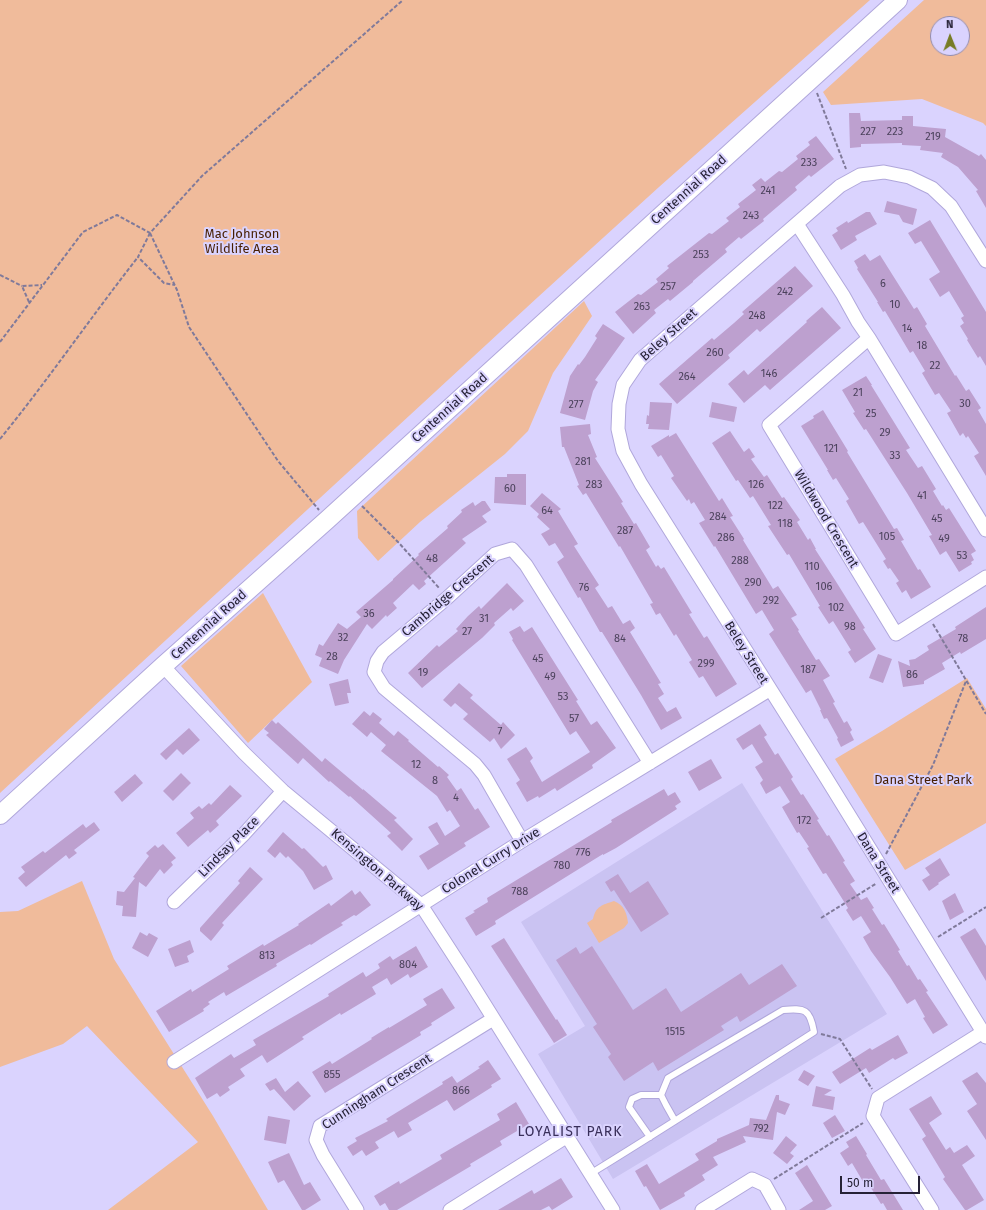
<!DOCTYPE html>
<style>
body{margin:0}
#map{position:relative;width:986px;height:1210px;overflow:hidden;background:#dad3fe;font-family:"Fira Sans",sans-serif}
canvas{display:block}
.north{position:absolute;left:930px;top:16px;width:40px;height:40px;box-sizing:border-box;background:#dad3fe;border:1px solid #928cae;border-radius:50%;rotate:359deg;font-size:11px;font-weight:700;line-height:16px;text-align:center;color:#262236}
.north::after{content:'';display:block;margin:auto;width:14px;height:18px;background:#777c25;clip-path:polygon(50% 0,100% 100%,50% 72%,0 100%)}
.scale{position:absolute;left:840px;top:1176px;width:80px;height:18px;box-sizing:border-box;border:2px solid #262236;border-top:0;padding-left:5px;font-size:12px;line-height:14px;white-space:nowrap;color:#262236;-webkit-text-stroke:3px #dad3fe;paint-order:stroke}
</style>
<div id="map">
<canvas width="986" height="1210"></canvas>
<div class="north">N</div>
<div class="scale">50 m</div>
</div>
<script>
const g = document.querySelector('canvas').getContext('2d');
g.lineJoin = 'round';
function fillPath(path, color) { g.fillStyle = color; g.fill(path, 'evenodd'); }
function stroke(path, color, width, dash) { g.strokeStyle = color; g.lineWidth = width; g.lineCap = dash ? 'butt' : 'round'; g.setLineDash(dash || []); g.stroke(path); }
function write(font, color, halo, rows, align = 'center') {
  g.font = font + ' "Fira Sans",sans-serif'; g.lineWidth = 4; g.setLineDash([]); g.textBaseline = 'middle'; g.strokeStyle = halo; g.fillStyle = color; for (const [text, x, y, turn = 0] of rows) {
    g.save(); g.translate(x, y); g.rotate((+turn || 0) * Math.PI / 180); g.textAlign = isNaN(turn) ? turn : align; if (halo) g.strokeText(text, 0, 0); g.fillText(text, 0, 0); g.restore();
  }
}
const built = new Path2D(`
 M742,783L887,1014L613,1179L538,1054L585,1026L521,922Z`);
const green = new Path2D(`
 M0,0H870L659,187L538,297L0,793Z
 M924,0H986V126L983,123L922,99L831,105L823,92ZM938,24H962V48H938Z
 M584,301L592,316L553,373L528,431L505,454L420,522L378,561L358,538L357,511Z
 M263,593L312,682L248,743L181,666Z
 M967,678L986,709V823L905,870L835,759L882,731Z
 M82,881L114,959L213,1116L268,1210H108L198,1142L87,1026L63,1044L0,1067V912L18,911Z
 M614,901C624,905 627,913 628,923L624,928L599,943L587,923L593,919C596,906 602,905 614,901Z`);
const building = new Path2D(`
 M849,113H860L861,121L902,120V116H913V126L946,129L945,137L979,156L981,154L986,160V208L976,191L978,190L958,167L941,157L943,153L920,150L921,146L902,145V143L861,144V147L850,148Z
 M816,136L834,159L811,177L809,175L795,187L797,190L763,219L764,221L741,239L739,237L725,249L727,252L693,281V282L670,301L668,299L654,310L656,313L633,334L615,312L638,294L641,295L658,282L656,279L669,268L667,266L709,233L712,234L729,221L726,218L740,207L738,204L756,190L752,185L761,178L765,182L779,171L782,172L798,159L796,156L810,145L808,142Z
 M887,201L917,209L913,225L903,222L899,215L884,212Z
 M866,212H870L877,224L855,236L857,240L841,250L832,235L838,231L836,228L847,221L848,223Z
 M930,220L986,312V366L980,356L978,358L967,340L968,339L960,326L964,323L961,318L964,316L949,291L940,297L929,279L940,272L921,241L915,244L908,233Z
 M865,254L870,261L880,255L914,309L917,307L927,324L925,326L955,376L956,375L966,391L969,389L981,408L978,410L986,424V476L974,456L979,453L968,436L966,438L963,433L960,436L947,413L951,411L939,393L935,395L922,373L925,371L913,351L910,353L885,311L883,312L877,302H878L857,269L858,268L854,261Z
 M795,266L813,286L760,332L757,329L728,355L730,358L677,404L659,384L712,338L714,340L734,323L744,314L742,312Z
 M822,307L841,328L770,390L765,385L744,403L728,384L744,370L748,375L807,322L806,321Z
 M603,324L625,338L595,380L598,382L593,391L585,420L560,413L570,376L578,364L579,365L585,357L597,338L595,336Z
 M866,376L872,385H871L910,448L906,450L918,468L922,466L936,489L933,491L942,506L943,505L946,510L949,508L976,551L971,554L974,560L971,562L972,564L959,572L946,551L940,555L929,536L932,535L907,493L866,429L864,430L853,413L855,412L842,390Z
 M650,402L672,403L669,430L648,429L649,424H646L647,415L649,416Z
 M712,402L737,407L734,422L709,417Z
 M823,410L848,451L847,452L894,529L897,528L904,540L901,541L918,570L920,569L931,587L911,599L906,590L902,593L896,583L899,581L890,568L888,569L883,561L886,559L863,522L859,524L846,501L849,499L836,478L833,480L827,470H828L801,426L814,418L813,416Z
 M590,424L591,434L588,435L597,457L595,458L623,502L621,503L634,524L636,523L650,547L646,550L656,567L658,565L661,569L664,567L692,613L689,614L704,638L707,636L737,684L716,697L703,676L699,678L689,662L692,660L676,634L674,636L660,613L656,615L650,604L653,603L620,546L619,547L586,493L583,495L577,486L579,485L564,447H562L560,427Z
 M730,431L744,452L749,448L755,457L751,459L764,477L767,475L782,498L784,497L800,520L797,522L808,540L810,538L816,549H815L835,580L865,628L863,629L876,649L855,663L848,652L851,650L833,621L829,624L818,607L820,606L789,554L787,555L768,526L771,525L753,496L750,498L738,480L736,481L712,443Z
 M676,433L719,501L722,498L733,516L730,517L744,539L743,540L773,589L778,586L792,607L797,615L791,618L799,630L798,631L816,660L819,659L830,676L823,680L835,702L833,703L844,723L847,721L852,730L850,732L854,740L841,747L837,739L838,738L827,718L824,719L820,710H821L811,690L806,693L769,634L774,630L762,610L756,614L715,546L714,547L699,523L705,520L694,502L691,504L689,499L687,501L671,478L674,476L661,455L658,457L651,446L669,435V437Z
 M507,474H526V505L494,503L495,477H507Z
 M542,493L561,509L558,511L578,544L574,546L599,585L595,588L608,608L612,606L623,624L630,620L635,628L630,632L661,683L658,684L664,694L658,698L667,712L676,707L682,718L661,730L641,695L602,632H600L580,597L578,598L557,562L564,557L555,543L549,546L541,534L550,529L537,517L539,514L530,506Z
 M482,501H485L491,510L482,516L487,522L462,539L466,543L424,581L426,584L419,590L413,584L393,603L397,608L387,617L386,615L372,629L367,624L344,660L338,674L319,666L322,658L315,655L319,644L323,646L338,623L347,629L361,617L356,612L393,580V579L419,555L418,554L448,528L447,526L462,512L461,510L473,502L475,506Z
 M507,583L524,601L513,611L511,608L494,623L495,625L482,638L422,688L408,673L437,645L439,647L458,631L456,629L468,616L479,606L481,609Z
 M986,607V639L961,654L960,652L942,663L945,669L924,681V684L903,687L898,661L910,666L909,660L915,659L929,650L927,646L956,629L955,627Z
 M520,626L524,632L532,627L578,700L576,701L591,725L597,721L616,748L592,765L593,768L557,791L555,788L539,798L538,796L527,802L516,783L520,780L507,759L526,747L533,758L530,761L542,782L590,752L576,731L570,735L512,640L513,639L509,632Z
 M878,654L892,659L883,683L869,678Z
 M348,679L351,693H347L349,703L335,706L329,684Z
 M459,683L473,695L470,698L501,725L503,722L515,735L501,749L494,738L490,742L463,719L468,714L455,703L451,707L443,700Z
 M364,711L370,716L373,712L382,719L379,723L394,736L398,731L409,740L408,741L438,767L439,766L449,775L447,777L457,791L461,788L475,810L478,808L490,827L464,843L466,846L428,870L419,856L439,844L428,827L437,822L445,836L460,826L450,810L447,812L437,796L381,751L386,745L371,732L367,737L352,724Z
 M272,720L276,724L278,722L322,762L325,758L363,790V789L397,818L394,820L413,839L402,851L387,836L391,833L350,796L349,797L330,781L329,782L303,758L298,764L266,735L269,733L264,729Z
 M760,724L767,735L764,737L775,755L778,753L793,777L791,779L801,795L803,794L819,819L817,820L827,836L829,835L845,861L843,862L855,881L850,884L861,900L867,897L874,908L872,909L882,925L884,924L900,950L898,951L907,966L909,965L918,980L920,979L928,991L926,992L948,1025L933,1034L923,1018L925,1017L915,999L907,1004L890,977L871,951L863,937L871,932L861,916L853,921L846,910L848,908L826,873L823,874L807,848L809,847L799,832L797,833L790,821L782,807L790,802L780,786L766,794L760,783L763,780L755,767L763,762L752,744L743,750L736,739Z
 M189,728L200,740L183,755L177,749L166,760L160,754Z
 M711,759L722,778L699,791L688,772Z
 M181,773L191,783L173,801L163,791Z
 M135,774L143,783L122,802L114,792Z
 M230,785L242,796L216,821L219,825L210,833L208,830L188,847L176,833L194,818L190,813L199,806L202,809L209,803L211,805Z
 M664,789L668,796L675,792L681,802L675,806L677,809L616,848L603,855V854L495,921L496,924L476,936L465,918L475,912L473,911L488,902L487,898L612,822L611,820Z
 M94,822L100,830L74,850L77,853L69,859L66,855L26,887L18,878L25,872L21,867L43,851L45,853L83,824L86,828Z
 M283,832L302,849L304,848L323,867L326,865L333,879L314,890L303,871L288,856L286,858L280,852L275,858L267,851Z
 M163,844L176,858L171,862L173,865L164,874L160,869L146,887L139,882L136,917L122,916L123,906L116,905L117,891L124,892L135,878L133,877L149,856L146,853L155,845L158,848Z
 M940,858L950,875L938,883L939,884L929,891L922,880L930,875L925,868Z
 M250,867L263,879L222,923L224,925L211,941L200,931V928L240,883L238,881Z
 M618,874L630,893L648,881L669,914L641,932L614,890L611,892L605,882Z
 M352,890L355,895L360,891L371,905L356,916L354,915L341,923L343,925L323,937L311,945L310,944L276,964L277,966L265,973L226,996L224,992L208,1002L210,1004L203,1009L204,1011L169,1032L156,1011L191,989L192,992L229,969L227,966L263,944L264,946L299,925L298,924L329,903L331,906Z
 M955,893L964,912L950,920L942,901Z
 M975,928L986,946V981L960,937Z
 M140,932L147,936L149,933L158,938L148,957L132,948Z
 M504,938L556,1020L557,1019L567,1035L554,1043L491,946Z
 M190,940L194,952L187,956L189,962L175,967L168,949Z
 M416,946L428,967L410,978L408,974L391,985L387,978L372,987L376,994L341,1015L340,1013L302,1037L304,1039L267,1063L262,1055L240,1069L245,1076L228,1087L230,1090L220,1097L217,1093L207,1099L195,1078L231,1054L234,1058L256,1045L253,1040L329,996L328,994L363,972L366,977L380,968L378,964L390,956L393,960Z
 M592,946L633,1010L666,988L681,1012L741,973L749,985L782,964L797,986L740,1022L737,1016L721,1026L724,1030L658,1071L653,1062L624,1081L608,1057L611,1054L593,1027L597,1024L556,960L576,947L580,954Z
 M442,988L455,1008L431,1023L432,1025L420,1032L421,1035L325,1093L312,1072L330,1061L332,1064L372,1039L371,1038L379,1033L389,1027V1028L427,1005L423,999Z
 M898,1035L908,1053L895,1060L893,1058L869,1073L866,1068L840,1084L832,1072L870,1048L872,1050Z
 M488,1060L501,1079L491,1085L492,1087L454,1111L447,1100L408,1123L412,1130L398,1138L394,1131L375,1142L379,1148L366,1156L362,1150L353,1156L347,1147L357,1141L355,1138L388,1121L386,1119L443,1084L442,1082L452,1076L457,1083L480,1068L478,1067Z
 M804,1070L815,1076L808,1086L798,1080Z
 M977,1072L986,1083V1140L967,1111L977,1104L962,1081Z
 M276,1078L285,1092L298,1081L311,1096L294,1111L274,1089L270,1091L265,1084Z
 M816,1086L832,1090L824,1095L835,1097L833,1110L812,1106Z
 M776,1095H779V1100L790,1104L785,1115L777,1112L773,1140L743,1136L746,1142L713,1157L718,1165L702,1175L705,1180L684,1193L685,1196L660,1210L646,1186L644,1187L635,1171L647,1164L659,1184L699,1160L695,1154L717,1141V1139L749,1125L750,1118L766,1120Z
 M931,1096L942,1114L929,1123L946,1150L950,1147L954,1153L967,1145L975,1156L962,1165L984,1200L967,1210H965L943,1179L945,1177L922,1139L926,1136L909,1109Z
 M516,1102L529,1124L500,1141L502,1145L470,1164L471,1166L397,1210H389L385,1203L380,1206L374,1196L399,1181L400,1184L442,1159L440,1155L500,1120L497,1114Z
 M835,1115L845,1131L832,1138L823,1123Z
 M268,1116L290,1120L286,1144L264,1140Z
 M786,1136L797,1145L790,1153L794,1156L787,1164L773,1153Z
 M856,1136L867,1154L866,1155L881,1180L884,1179L903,1210H887L883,1203L881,1204L868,1183L865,1185L852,1163L848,1166L840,1153L849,1147L846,1142Z
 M289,1153L304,1185L310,1182L321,1200L305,1210H302L284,1180L278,1183L268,1162Z
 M807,1165L832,1206L825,1210H799L813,1201L795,1173Z
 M561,1178L573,1197L552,1210L549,1206L541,1210H498L532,1190L534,1194Z`);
const path = new Path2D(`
 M817,93L846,169
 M150,233L177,290L189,327L278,461L319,510
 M150,233L138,257L164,283L175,285
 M0,275L22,286
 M29,302L22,286L42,285
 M0,342L83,232L117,215L150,233L202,176L403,0
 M0,439C48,380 91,317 138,257
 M362,506L399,543L440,589
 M933,624L986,714
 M886,854L933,765L966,681
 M821,918L877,883
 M938,937L986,907
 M821,1034L840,1039L872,1089
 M774,1179L863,1123`);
const service = new Path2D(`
 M650,1137L629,1107L632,1099L641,1095H661
 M590,1174C665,1128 739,1080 814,1032C810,1009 805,1008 783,1010L668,1078L661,1095L666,1105L675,1121`);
const minor = new Path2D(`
 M797,224L843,295L858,322L869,338L986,530
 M986,261L951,206L932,188L909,177L884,172L860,175L840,186L640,360L623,385L619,404L618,429L623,451L641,484L825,776L986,1037
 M869,338L769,425L896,634L986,577
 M163,666L244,753L283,791L421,905L465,973L613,1210
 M522,841L484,775L475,764L384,688L374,672L377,661L383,652L447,598L495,554L512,549L526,565L650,763
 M174,902L244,834L283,791
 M174,1062L522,841L769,690
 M357,1210L323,1155L316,1140L320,1126L493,1019
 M450,1210L566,1137
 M702,1210L752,1179L765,1185L779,1210
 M932,1210L873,1116L878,1098L983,1032`);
const secondary = new Path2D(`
 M0,815L163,666L327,520L898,0`);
const numberNames = [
 ["227",868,132],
 ["223",895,132],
 ["219",933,137],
 ["233",809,163],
 ["241",768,191],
 ["243",751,216],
 ["253",701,255],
 ["6",883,284],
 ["257",668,287],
 ["242",785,292],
 ["10",895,305],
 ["263",642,307],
 ["248",757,316],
 ["14",907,329],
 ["18",922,346],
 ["260",715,353],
 ["22",935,366],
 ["146",769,374],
 ["264",687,377],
 ["21",858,393],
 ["30",965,404],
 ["277",576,405],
 ["25",871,414],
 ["29",885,433],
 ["121",831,449],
 ["33",895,456],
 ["281",583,462],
 ["283",594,485],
 ["126",756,485],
 ["60",510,489],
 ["41",922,496],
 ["122",775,506],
 ["64",547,511],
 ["284",718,517],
 ["45",937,519],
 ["118",785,524],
 ["287",625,531],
 ["105",887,537],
 ["286",726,538],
 ["49",944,539],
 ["53",962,556],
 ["48",432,559],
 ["288",740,561],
 ["110",812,567],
 ["290",753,583],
 ["106",824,587],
 ["76",584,588],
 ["292",771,601],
 ["102",836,608],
 ["36",369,614],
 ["31",484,619],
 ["98",850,627],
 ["27",467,632],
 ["32",343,638],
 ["84",620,639],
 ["78",963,639],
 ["28",332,657],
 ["45",538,659],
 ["299",706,664],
 ["187",808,670],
 ["19",423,673],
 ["86",912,675],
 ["49",550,677],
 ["53",563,697],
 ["57",574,719],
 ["7",500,732],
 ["12",416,765],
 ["8",435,781],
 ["4",456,798],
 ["172",804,821],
 ["776",583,853],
 ["780",562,866],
 ["788",520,892],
 ["813",267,956],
 ["804",408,965],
 ["1515",675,1032],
 ["855",332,1075],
 ["866",461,1091],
 ["792",761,1129]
];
const streetNames = [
 ["Centennial Road",689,190,-42],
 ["Beley Street",669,335,-42],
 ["Centennial Road",450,408,-42],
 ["Wildwood Crescent",826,519,59],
 ["Cambridge Crescent",448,596,-41],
 ["Centennial Road",209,625,-42],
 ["Beley Street",746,653,58],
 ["Lindsay Place",229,847,-45],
 ["Colonel Curry Drive",491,861,-32],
 ["Dana Street",878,863,58],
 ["Kensington Parkway",377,870,41],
 ["Cunningham Crescent",377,1092,-33]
];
const parkNames = [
 ["Mac Johnson",242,234],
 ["Wildlife Area",242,249],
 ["Dana Street Park",923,780]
];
const neighbourhoodNames = [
 ["LOYALIST PARK",570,1132]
];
fillPath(built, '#cac3f2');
fillPath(green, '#f0bb9b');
fillPath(building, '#bda0cf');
stroke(service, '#b0a7db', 8);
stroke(minor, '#b0a7db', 15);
stroke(secondary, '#b0a7db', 20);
stroke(path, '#807a9a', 2, [4, 2]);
stroke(service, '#fff', 6);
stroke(minor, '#fff', 13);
stroke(secondary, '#fff', 18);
write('11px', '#4c425c', null, numberNames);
write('13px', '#262236', '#dad3fe', streetNames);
write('13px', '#471f02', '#dad3fe', parkNames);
g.letterSpacing = '1px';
write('14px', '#392f5a', '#dad3fe', neighbourhoodNames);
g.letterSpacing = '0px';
</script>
